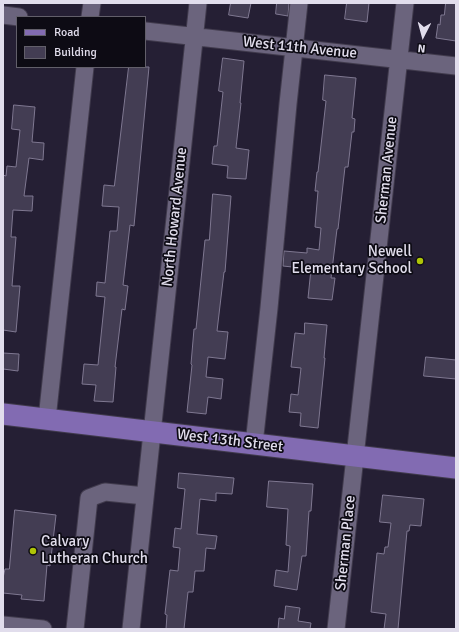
<!DOCTYPE html>
<style>
body{margin:0}
#map{position:relative;width:459px;height:632px;overflow:hidden;background:#251f34;font-family:Signika,sans-serif}
canvas{display:block}
.frame{position:absolute;inset:0;border:4px solid #e1ddec;pointer-events:none}
.legend{position:absolute;left:16px;top:16px;width:130px;height:52px;box-sizing:border-box;background:#0d0b14;border:1px solid #625f6a;margin:0;padding:5px 7px;list-style:none;font-size:12px;color:#e1ddec}
.legend li{display:flex;align-items:center;gap:8px;height:20px}
.legend b{width:20px;border:1px solid #625f6a}
.north{position:absolute;left:403px;top:16px;width:40px;height:40px;-webkit-text-stroke:3px #0d0b14;paint-order:stroke;rotate:186deg;font-size:11px;font-weight:700;line-height:16px;text-align:center;color:#e1ddec}
.north::after{content:'';display:block;margin:auto;width:14px;height:18px;background:#e1ddec;clip-path:polygon(50% 0,100% 100%,50% 72%,0 100%)}
</style>
<div id="map">
<canvas width="459" height="632"></canvas>
<div class="frame"></div>
<ul class="legend">
<li><b style="height:5px;background:#826bb2"></b>Road</li>
<li><b style="height:11px;background:#433d53"></b>Building</li>
</ul>
<div class="north">N</div>
</div>
<script>
const g = document.querySelector('canvas').getContext('2d');
g.lineJoin = 'round';
function fillPath(path, color) { g.fillStyle = color; g.fill(path, 'evenodd'); }
function stroke(path, color, width, dash) { g.strokeStyle = color; g.lineWidth = width; g.lineCap = dash ? 'butt' : 'round'; g.setLineDash(dash || []); g.stroke(path); }
function write(font, color, halo, rows, align = 'center') {
  g.font = font + ' Signika,sans-serif'; g.lineWidth = 3.5; g.setLineDash([]); g.textBaseline = 'middle'; g.strokeStyle = halo; g.fillStyle = color; for (const [text, x, y, turn = 0] of rows) {
    g.save(); g.translate(x, y); g.rotate((+turn || 0) * Math.PI / 180); g.textAlign = isNaN(turn) ? turn : align; if (halo) g.strokeText(text, 0, 0); g.fillText(text, 0, 0); g.restore();
  }
}
const building = new Path2D(`
 M231,3H251L248,18L229,15Z
 M277,3H289L288,16L276,14Z
 M347,3H369L367,22L345,19Z
 M446,3H456V41L436,38L438,24L440,25L441,15H444Z
 M223,58L244,61L240,103H241L236,148L249,150L246,179L227,178L228,166L212,164L214,146H217L223,92L219,91Z
 M129,67H149L134,226L130,225L123,285L128,286L125,310L122,309L115,367H116L113,402L94,401L96,385L82,384L84,364L98,365L105,297L96,296L97,282L105,283L110,231H117L119,207L102,206L104,185L114,186Z
 M325,75L356,78L352,118L355,119L354,132H352L348,167H345L338,229H337L331,278H335L332,300L308,298L311,269L283,266L284,251L307,253V248L319,250L321,228L315,227L318,191H315L317,172H318L326,101L323,100Z
 M14,105L35,107L32,142L44,143L43,160L29,158L24,196H33L32,211L13,210L11,237H16L12,286H20L16,332L3,330V175L6,176L7,166L16,167L20,130L12,129Z
 M213,194L231,196L225,272H224L217,331L228,332L225,359L208,357L206,377L223,379L221,399L208,397L206,414L187,412L192,365L191,364L194,329H196L205,240H209Z
 M305,323L327,325L324,358H325L318,428L300,426L301,413L289,412L291,394L298,395L301,368L291,367L295,333L304,334Z
 M3,353L19,354L18,371L3,369Z
 M426,357L456,360V379L424,376Z
 M179,473L234,478L232,494L216,493V501L200,499L197,534L217,536L215,549L206,548L204,571H195L193,592H188L184,629H166L167,615L165,614L170,570L178,571L180,548L173,547L175,528L181,529L185,489L178,488Z
 M269,481L313,484L311,511H309L306,556H302L297,590L274,586L276,570L288,572L290,546L286,545L288,509L267,507Z
 M383,495L424,499L421,526L410,525L409,531H407L398,629H384L386,614L371,612L377,553L384,554L385,547H388L391,523L380,522Z
 M15,510L56,515L50,566L47,565L44,601L21,599L22,595L3,593V578L5,569H9Z
 M286,606L300,608L298,621L311,623L310,629H278L279,618L284,619Z`);
const minor = new Path2D(`
 M3,15L19,17
 M90,17L92,3
 M145,31L456,66
 M47,419L85,67
 M254,444L269,308L288,104L299,3
 M3,625L43,629
 M75,629L89,498L105,492L145,496
 M131,629L198,3
 M336,629L405,3`);
const major = new Path2D(`
 M3,414L456,468`);
const markers = [
 [420,261,4,"#afc507"],
 [33,551,4,"#afc507"]
];
const streetNames = [
 ["West 11th Avenue",300,48,6],
 ["Sherman Avenue",387,170,-84],
 ["North Howard Avenue",175,217,-84],
 ["West 13th Street",230,441,7],
 ["Sherman Place",346,543,-84]
];
const poiNames = [
 ["Newell",412,252],
 ["Elementary School",412,269],
 ["Calvary",41,542,"left"],
 ["Lutheran Church",41,559,"left"]
];
fillPath(building, '#433d53');
stroke(building, '#7f7891', 1);
stroke(minor, '#413b4d', 19);
stroke(major, '#413b4d', 23);
stroke(minor, '#6b647d', 17);
stroke(major, '#826bb2', 21);
for (const [x, y, r, color] of markers) { const dot = new Path2D(); dot.arc(x, y, r, 0, 2 * Math.PI); g.fillStyle = color; g.fill(dot); stroke(dot, '#0d0b14', 1.5); }
write('15px', '#e1ddec', '#0d0b14', streetNames);
write('15px', '#e1ddec', '#0d0b14', poiNames, 'right');
</script>
